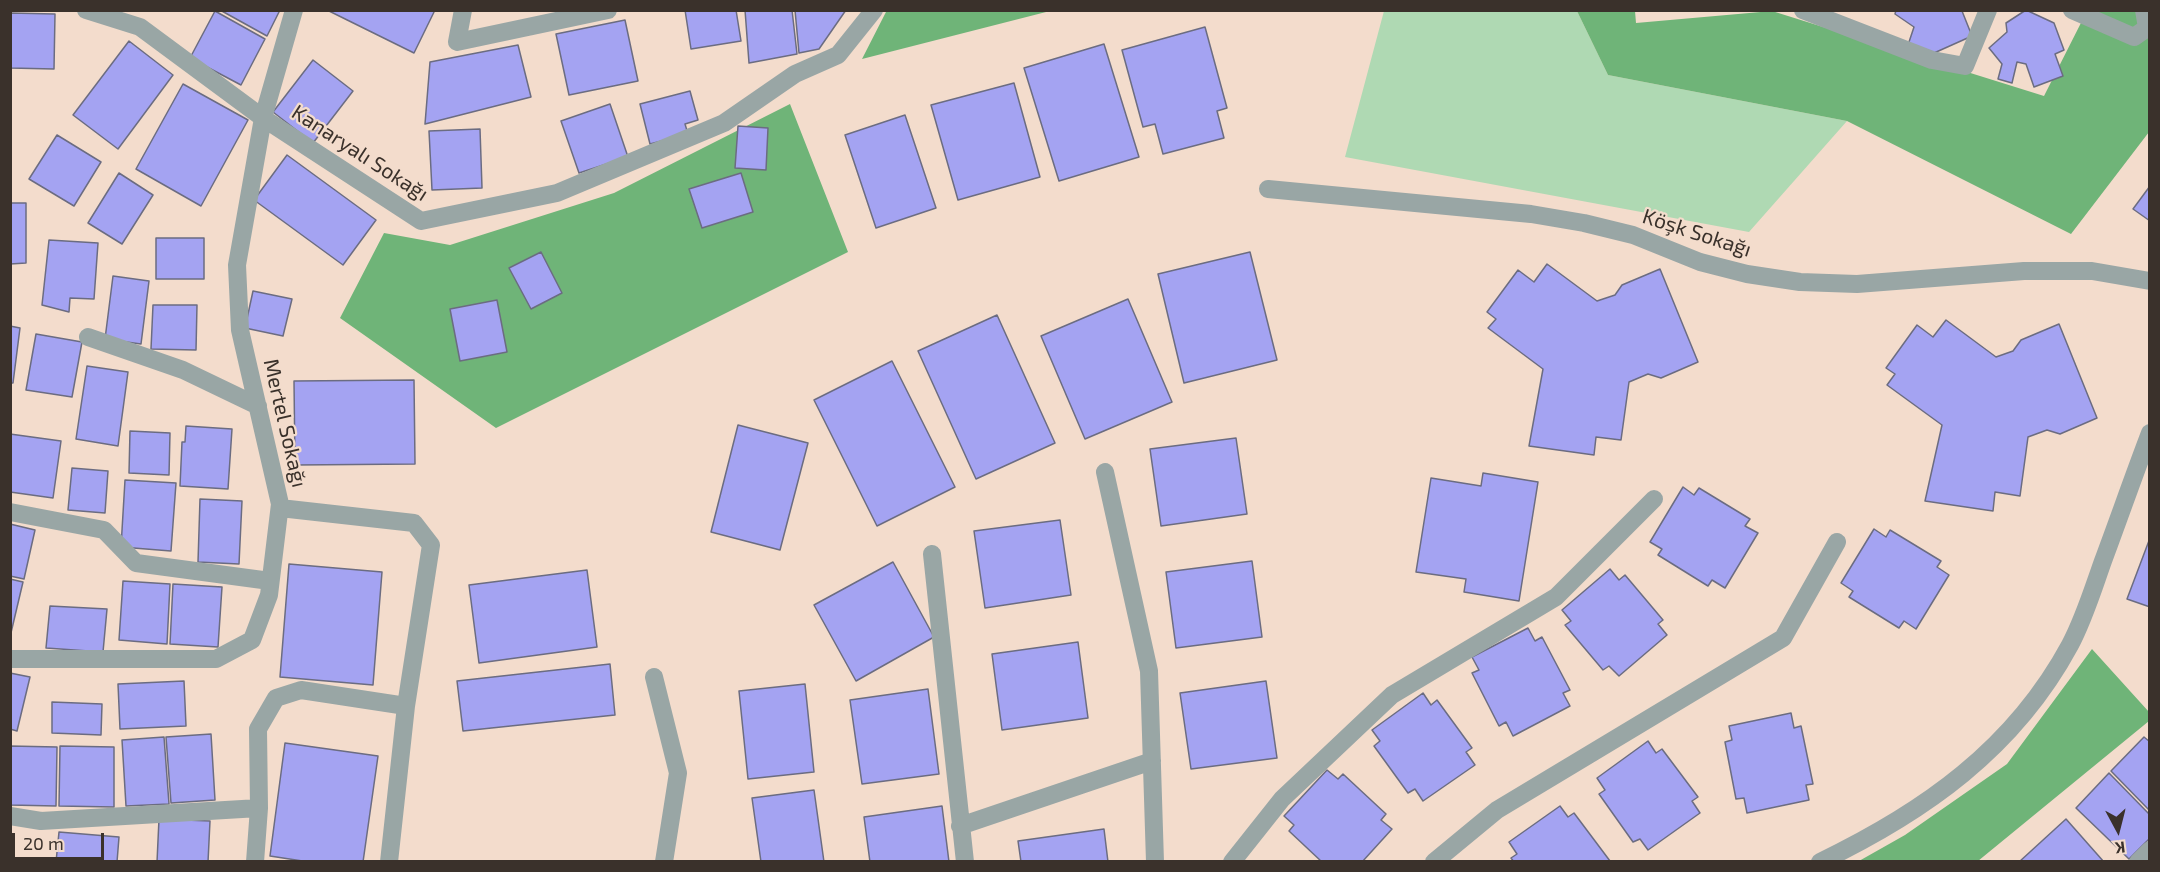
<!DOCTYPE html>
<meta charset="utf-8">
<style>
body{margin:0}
#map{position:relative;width:2160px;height:872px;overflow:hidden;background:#f3dccc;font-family:"Exo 2",sans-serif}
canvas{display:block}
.frame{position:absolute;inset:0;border:12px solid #3a312b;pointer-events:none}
.north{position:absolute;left:2088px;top:800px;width:60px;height:60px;-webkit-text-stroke:4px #f3dccc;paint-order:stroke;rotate:173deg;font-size:16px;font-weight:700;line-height:24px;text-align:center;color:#3a312b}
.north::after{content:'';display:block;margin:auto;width:21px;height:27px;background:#3a312b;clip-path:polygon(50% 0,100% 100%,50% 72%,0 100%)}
.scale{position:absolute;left:12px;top:833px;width:92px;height:27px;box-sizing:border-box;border:3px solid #3a312b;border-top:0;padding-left:8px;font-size:18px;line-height:21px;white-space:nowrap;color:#3a312b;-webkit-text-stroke:4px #f3dccc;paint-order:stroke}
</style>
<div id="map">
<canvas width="2160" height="872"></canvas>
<div class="frame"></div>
<div class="north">K</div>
<div class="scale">20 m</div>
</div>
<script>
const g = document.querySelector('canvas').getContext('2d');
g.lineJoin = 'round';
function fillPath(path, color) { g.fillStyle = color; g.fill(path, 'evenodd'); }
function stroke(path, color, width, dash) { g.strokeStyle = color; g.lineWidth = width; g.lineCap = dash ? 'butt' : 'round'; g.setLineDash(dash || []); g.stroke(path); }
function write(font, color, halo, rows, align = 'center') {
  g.font = font + ' "Exo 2",sans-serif'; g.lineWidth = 4.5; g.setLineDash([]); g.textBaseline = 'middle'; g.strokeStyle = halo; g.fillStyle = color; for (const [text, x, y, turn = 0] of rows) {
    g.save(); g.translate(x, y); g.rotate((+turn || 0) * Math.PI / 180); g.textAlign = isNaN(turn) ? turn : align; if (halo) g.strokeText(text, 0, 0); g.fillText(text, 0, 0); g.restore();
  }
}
const green = new Path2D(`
 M1384,11H1577L1608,75L1847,121L1749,232L1345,157Z`);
const forest = new Path2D(`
 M887,10H1050V11L862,59Z
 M1577,11H1635L1636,23L1772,11L2044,96L2087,11H2149V132L2071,234L1847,121L1608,75Z
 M790,104L848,252L496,428L340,318L384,233L450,245L614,193Z
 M2092,649L2149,712V721L1978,861H1859L1905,835L2007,764Z`);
const building = new Path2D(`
 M220,10H280L267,36Z
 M327,10H435L414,53Z
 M685,10H736L741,41L691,49Z
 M745,10H792L797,54L749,63Z
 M795,10H846L819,49L799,53Z
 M1896,10H1964L1962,11L1972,36L1934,53L1908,45L1914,27L1895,14Z
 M2026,10L2054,23L2064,50L2055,54L2063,76L2034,87L2026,64L2017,62L2012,83L1998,79L2002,64L1989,48L2007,32L2006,23Z
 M215,11L265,39L241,85L190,58Z
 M10,13L55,14L54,69L10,68Z
 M625,20L638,81L569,95L556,34Z
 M1205,27L1227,108L1217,111L1224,138L1163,154L1155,124L1143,127L1122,50Z
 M129,41L173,75L118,149L73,115Z
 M1104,44L1139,157L1059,181L1024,68Z
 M518,45L531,97L425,124L430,62Z
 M313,60L353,91L313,143L273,112Z
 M1014,83L1040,177L958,200L931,105Z
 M183,84L248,120L201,206L136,169Z
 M690,91L698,120L685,124L688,134L650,144L640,104Z
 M610,104L628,157L579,173L561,121Z
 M905,115L936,208L876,228L845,135Z
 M738,126L768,128L766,170L735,168Z
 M480,129L482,188L432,190L429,131Z
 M57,135L101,162L74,206L29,179Z
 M287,155L376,220L343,265L254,200Z
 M119,173L153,195L122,244L88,223Z
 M741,173L753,212L702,228L689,189Z
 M2150,186V221L2133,209Z
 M10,203H26V263L10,264Z
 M156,238H204V279H156Z
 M49,240L98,243L94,299L70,298L69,312L42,305Z
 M541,252L562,293L531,309L509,268Z
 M1250,252L1277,360L1184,383L1158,274Z
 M1547,264L1597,301L1615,295L1622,285L1660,269L1698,362L1661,378L1648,374L1629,382L1621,440L1596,437L1594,455L1529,446L1543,369L1488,328L1496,319L1487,312L1518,270L1534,282Z
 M113,276L149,281L141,344L105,339Z
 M253,291L292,299L283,336L245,328Z
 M1128,299L1172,402L1085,439L1041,336Z
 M497,300L507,352L460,361L450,309Z
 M153,305H197L196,350L151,349Z
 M997,315L1055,443L976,479L918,351Z
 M1946,320L1996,357L2013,351L2021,340L2059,324L2097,418L2060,434L2047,430L2028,437L2020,496L1995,492L1993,511L1925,501L1942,425L1887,385L1895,374L1886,368L1917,325L1933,337Z
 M10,326L20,328L13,383H10Z
 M36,334L82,342L72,397L26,390Z
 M892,361L955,487L877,526L814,400Z
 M87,366L128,372L118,446L76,439Z
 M414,380L415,464L295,465L294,381Z
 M738,425L808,443L780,550L711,532Z
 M186,426L232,429L228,489L180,486L182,442H185Z
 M130,431L170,433L169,475L129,473Z
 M10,434L61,441L53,498L10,492Z
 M1236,438L1247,514L1161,526L1150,449Z
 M72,468L108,471L105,513L68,510Z
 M1483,473L1538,482L1519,601L1464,592L1466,579L1416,572L1431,478L1481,486Z
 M125,480L176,483L171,551L121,547Z
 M1683,487L1694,495L1699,488L1750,519L1745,526L1758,533L1725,588L1712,580L1708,586L1658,555L1662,549L1650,542Z
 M200,499L242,501L239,564L198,562Z
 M1060,520L1071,595L985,608L974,531Z
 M10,524L35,530L24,579L10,576Z
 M1874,529L1886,537L1890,530L1941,561L1937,567L1949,575L1916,629L1904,621L1899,628L1849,597L1853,591L1841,583Z
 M2150,538V607L2127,599Z
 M1252,561L1262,637L1176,648L1166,572Z
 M893,562L934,637L856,681L814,605Z
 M289,564L382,572L373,685L280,677Z
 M1610,569L1619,580L1625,575L1663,620L1658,624L1667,635L1619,676L1609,666L1603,670L1565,625L1571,621L1562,610Z
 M587,570L597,647L479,663L469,585Z
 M10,579L23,582L10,637Z
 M123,581L170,584L167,644L119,640Z
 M173,584L222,587L218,647L170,644Z
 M50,606L107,609L103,652L46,648Z
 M1528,628L1535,641L1542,637L1570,690L1563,693L1570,706L1513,736L1506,722L1499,726L1472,673L1479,670L1472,657Z
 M1078,642L1088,718L1002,730L992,654Z
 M610,664L615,715L463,731L457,681Z
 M10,673L30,677L17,731L10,729Z
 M184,681L186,726L120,729L118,684Z
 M1266,681L1277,758L1191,769L1180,693Z
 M805,684L814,772L748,779L739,691Z
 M928,689L939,774L862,784L850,700Z
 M1423,693L1431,705L1437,700L1472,748L1466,752L1475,765L1423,801L1415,789L1408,793L1374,746L1380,741L1372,730Z
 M52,702L102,704L101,735L52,733Z
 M1791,713L1794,728L1801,726L1813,784L1806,785L1809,800L1747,813L1744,798L1736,799L1725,742L1732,740L1729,726Z
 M211,734L215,800L171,803L166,737Z
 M164,737L169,804L126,806L122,740Z
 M2144,737L2150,742V811L2111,771Z
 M1648,741L1656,753L1662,749L1698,797L1692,801L1700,813L1648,850L1640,839L1633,842L1599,794L1605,790L1597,778Z
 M285,743L378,756L363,862H309L270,856Z
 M10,746L57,747L56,806L10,805Z
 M60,746L114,747V807L59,806Z
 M1327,770L1338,779L1343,774L1386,814L1381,820L1392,829L1362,862H1322L1289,831L1294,825L1284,816Z
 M2109,773L2150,815V838L2129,859L2076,808Z
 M814,790L824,862H761L752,798Z
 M942,806L949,862H870L864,817Z
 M1560,806L1568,817L1574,813L1610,861L1514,862L1511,858L1517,854L1509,842Z
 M159,819L210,821L208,862H157Z
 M2066,819L2104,862H2019Z
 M1104,829L1108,862H1021L1018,841Z
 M59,832L119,837L117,862H56Z`);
const lane = new Path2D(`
 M1803,10L1932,60L1965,66L1988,10
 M2072,10L2134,37L2147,28L2144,10
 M1105,472L1149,671L1155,862
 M932,554L965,862
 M960,826L1152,761
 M1232,862L1282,799L1392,695L1556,597L1654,499
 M1434,862L1497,810L1783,638L1837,542`);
const street = new Path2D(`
 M86,10L140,27L263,118L421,221L557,193L724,123L795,74L838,55L874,10
 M463,10L457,42L608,10
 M1268,189L1531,214L1584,223L1633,235L1700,262L1747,274L1800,282L1857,284L2024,271H2092L2150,281
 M88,337L183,370L258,406
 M10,512L104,530L136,563L270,581
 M10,659H216L252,640L269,595L280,504L240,330L237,265L263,118L294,10
 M654,677L678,773L664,862
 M10,816L41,821L259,808
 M255,862L259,808L258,729L276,698L301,690L406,706L431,545L414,523L280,508
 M389,862L406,706
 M1820,862C1924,812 2014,749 2070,645C2084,619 2093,589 2103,561C2119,518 2134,475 2150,433
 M2138,862L2150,850`);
const streetNames = [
 ["Kanaryalı Sokağı",360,153,33],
 ["Köşk Sokağı",1697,233,18],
 ["Mertel Sokağı",285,423,77]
];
fillPath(green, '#afd9b3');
fillPath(forest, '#6fb478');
fillPath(building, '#a4a3f2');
stroke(building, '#6b6c81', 1.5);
stroke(lane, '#99a6a5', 18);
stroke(street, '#99a6a5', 18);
write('21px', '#3a312b', '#f3dccc', streetNames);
</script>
